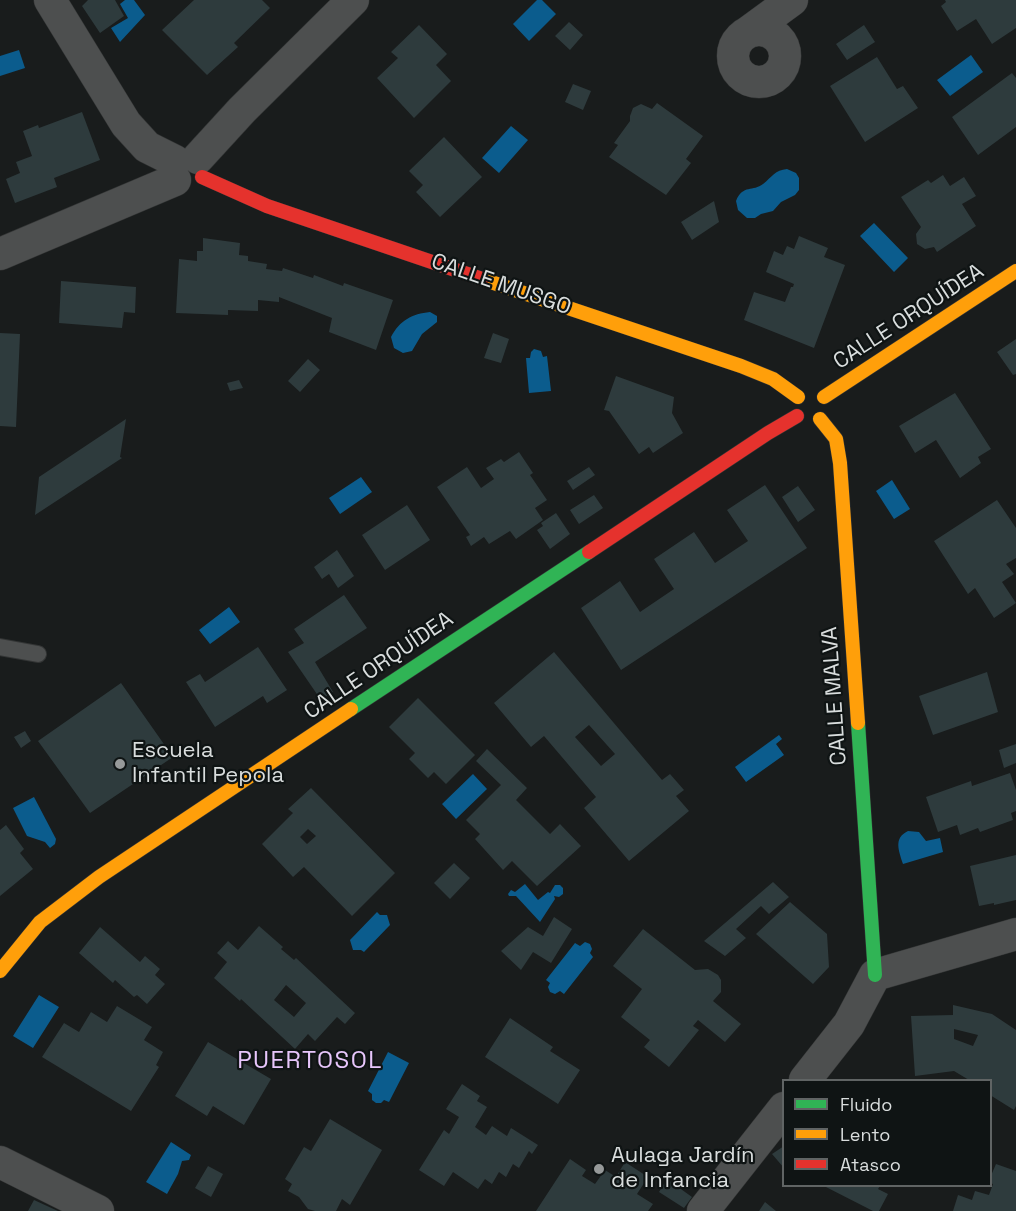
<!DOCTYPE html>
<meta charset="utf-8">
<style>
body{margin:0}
#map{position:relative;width:1016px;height:1211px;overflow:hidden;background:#191c1c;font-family:"Space Grotesk",sans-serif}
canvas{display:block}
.legend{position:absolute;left:782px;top:1079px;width:210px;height:108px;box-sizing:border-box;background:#0f1414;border:2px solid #606464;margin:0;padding:8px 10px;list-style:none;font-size:18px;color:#d9dddd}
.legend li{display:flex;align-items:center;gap:12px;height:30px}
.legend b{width:30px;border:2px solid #606464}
</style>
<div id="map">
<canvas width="1016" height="1211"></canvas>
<ul class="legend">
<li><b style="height:8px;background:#30b455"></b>Fluido</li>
<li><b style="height:8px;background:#ff9f0a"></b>Lento</li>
<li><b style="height:8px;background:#e5322d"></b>Atasco</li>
</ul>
</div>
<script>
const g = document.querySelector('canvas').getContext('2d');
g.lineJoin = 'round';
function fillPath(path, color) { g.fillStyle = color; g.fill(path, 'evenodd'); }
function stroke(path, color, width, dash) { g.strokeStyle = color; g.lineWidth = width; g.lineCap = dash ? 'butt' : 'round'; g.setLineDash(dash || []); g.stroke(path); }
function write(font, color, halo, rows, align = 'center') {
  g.font = font + ' "Space Grotesk",sans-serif'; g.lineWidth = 4.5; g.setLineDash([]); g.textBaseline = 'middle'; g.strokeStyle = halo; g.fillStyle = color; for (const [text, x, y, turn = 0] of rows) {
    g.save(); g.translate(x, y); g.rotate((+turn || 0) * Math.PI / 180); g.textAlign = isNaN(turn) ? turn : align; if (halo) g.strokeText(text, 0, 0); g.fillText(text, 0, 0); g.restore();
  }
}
const water = new Path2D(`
 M125,0H134L145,15L120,42L111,28L128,18L120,4Z
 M537,0H542L556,14L529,41L513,24Z
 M19,50L25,68L0,76V56Z
 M971,55L983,72L950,96L937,80Z
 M511,126L528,140L499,173L482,158Z
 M787,169L796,173L799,178V190L795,195L781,202L773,211L761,214L755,218H747L738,210L736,201C743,184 753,192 763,184C772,177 775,170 787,169Z
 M874,223L908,258L894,272L860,236Z
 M430,312L437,316V322L422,334L412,351L403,353L394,348L391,337C400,320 412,314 430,312Z
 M534,349L541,351L543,357L547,356L551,391L529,393L526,358H530L531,352Z
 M361,477L372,492L340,514L329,498Z
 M892,480L910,509L894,519L876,491Z
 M229,607L240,622L210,644L199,630Z
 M779,735L782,739L776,744L784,755L746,782L735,767Z
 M473,774L487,789L456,819L442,804Z
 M34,797L56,839L55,844L50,848L45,842L27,836L13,808Z
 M908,831L919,832L926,841L940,838L943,852L903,864C899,851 893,838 908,831Z
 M525,884L538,900L548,892L550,893L555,885H560L563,888V894L559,897L554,896L555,899L540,922L516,896H509L508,894L511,890L515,892Z
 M377,912L380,915H387L390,925L364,952L361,950H353L350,940Z
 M585,942L590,944L592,949L590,953L593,957L564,994L560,991L555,994L550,992L548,987L550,983L546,980L575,943L580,946Z
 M39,995L59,1007L33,1048L13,1036Z
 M388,1052L409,1063L389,1102L384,1100L381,1103H376L372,1100V1094L368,1091Z
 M171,1142L191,1155L189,1160L182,1161L178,1174L167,1194L146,1182Z`);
const building = new Path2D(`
 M88,0H115L124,16L100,33L82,6Z
 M194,0H262L270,8L234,43L238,47L207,75L162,30Z
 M945,0H1016V28L992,44L976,19L957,31L941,6L946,2Z
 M569,22L583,35L570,50L555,36Z
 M419,25L447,54L436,65L451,81L414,118L377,78L398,58L391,52Z
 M864,25L875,42L847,60L836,44Z
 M877,57L897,89L903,86L918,108L865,142L830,86Z
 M1012,73L1016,78V127L978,155L952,117Z
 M573,84L591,91L583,110L565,102Z
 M657,103L703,136L686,159L691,163L666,195L609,157L618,145L614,143L630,121V116L633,108L641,104L652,109Z
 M82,112L100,160L54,178L57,187L15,203L6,179L20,173L16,162L32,156L23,131L38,125L39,128Z
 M444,137L482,177L440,217L416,192L423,185L409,171Z
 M943,175L950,186L964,177L976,196L962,204L976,226L937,252L934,247L925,249L917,244L916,234L921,227L901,197L928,180L931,183Z
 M714,201L719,222L692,240L681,222Z
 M799,236L828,248L824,257L845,265L814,348L744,320L754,292L785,302L791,287H793L794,284L766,272L774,251L783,255L787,246L794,249Z
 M203,238L240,243L239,255L248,256V261L267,264L266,269L282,271L283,268L313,278L314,275L343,286L344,283L393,300L376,350L329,332L332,318L279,297V302L258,300V311L228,310V315L176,313L179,259L197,261V251H203Z
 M61,281L136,287L135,313L124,312L122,328L59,323Z
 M0,333L20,334L16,427L0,426Z
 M493,333L509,339L501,363L484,358Z
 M1016,339V374L1013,375L997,352Z
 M308,359L320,370L300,392L288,381Z
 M616,376L674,397L672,413L683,433L653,453L649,447L639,454L609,411L604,410Z
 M239,380L243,388L230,391L227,383Z
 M955,393L991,449L978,457L981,463L960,478L936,440L915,453L899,426Z
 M126,419L120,457L122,458L35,515L39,477Z
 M519,452L533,473L530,475L547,500L535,508L543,520L516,539L510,531L489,544L484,537L471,546L466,537L470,535L437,487L467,467L481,488L494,479L486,468L501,459L504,462Z
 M589,467L595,475L573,490L567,481Z
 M765,485L807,548L621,670L581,608L620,581L640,612L674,589L654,559L694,532L715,563L748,541L727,510Z
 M798,486L815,510L798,522L782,497Z
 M594,495L603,508L579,524L570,510Z
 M997,500L1016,528V558L1006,564L1014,574L1002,582L1016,603L994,618L975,588L968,594L934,541Z
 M407,505L430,540L385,570L362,535Z
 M556,513L570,534L550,549L537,530L543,526L541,523Z
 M337,550L354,576L338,588L329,574L322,579L314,567Z
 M344,595L367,628L315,662L333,692L321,700L288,652L304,643L294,629Z
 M258,647L287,690L267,703L263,696L215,727L186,682L200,674L205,682Z
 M554,652L662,780L670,774L684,790L676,796L689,811L629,861L584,808L596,797L544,736L531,747L494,703ZM589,725L615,754L601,766L575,737Z
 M987,672L998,712L933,735L919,696Z
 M121,683L173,757L90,813L38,741Z
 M418,698L475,755L446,784L434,772L428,778L409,759L415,753L389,727Z
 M25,731L31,741L21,748L14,737Z
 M1016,744V763L1004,768L999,750Z
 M487,749L527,788L516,800L550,834L560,824L581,846L537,886L512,861L503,870L475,839L480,834L466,820L501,785L476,761Z
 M1010,773L1016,790V811L1011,813L1013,820L980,832L978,828L960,835L957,825L938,832L926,797L971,781L972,786Z
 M311,788L395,873L352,916L304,867L293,877L262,844L293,813L288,809ZM308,829L316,836L307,844L300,837Z
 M6,825L24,849L20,853L33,869L0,896V830Z
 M1016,855V900L994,905V903L979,906L970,866Z
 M454,863L470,878L450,899L434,883Z
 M773,882L789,897L769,914L761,906L736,929L746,938L725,956L704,941Z
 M790,902L827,934L829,967L813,984L756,934Z
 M554,917L572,929L551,963L533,952L521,970L501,951L528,927L543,936Z
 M259,926L283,947L281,949L294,960L296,958L355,1013L345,1024L337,1017L315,1041L308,1034L295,1049L241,999L240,1001L214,978L227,962L217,953L228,941L238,950ZM286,985L306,1003L294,1017L274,1000Z
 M100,927L140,962L145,956L160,969L155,975L165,984L147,1004L137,995L134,997L115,980L113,983L79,953Z
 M643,929L695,970L708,969L718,975L721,980V992L713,1001L741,1024L725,1042L698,1020L693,1026L699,1030L669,1067L644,1047L650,1040L621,1017L642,989L613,966Z
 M953,1005L992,1014L1016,1030V1106L1014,1110L990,1095V1080H969L954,1071L915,1076L911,1016L953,1015ZM954,1029L978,1035L973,1046L954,1039Z
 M117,1006L152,1027L144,1040L163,1052L156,1065L159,1067L131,1111L42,1057L64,1023L79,1032L91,1012L107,1022Z
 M510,1018L553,1047L550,1051L580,1070L558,1104L485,1057Z
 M208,1042L271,1079L244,1125L213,1106L207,1116L175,1096Z
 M462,1084L480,1096L477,1101L487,1107L475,1127L486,1135L492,1126L507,1136L511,1128L538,1145L532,1154L529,1151L519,1168L513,1164L506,1177L499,1172L492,1184L485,1179L478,1189L453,1172L444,1186L419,1170L444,1130L449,1134L459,1117L446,1109Z
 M330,1119L382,1150L350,1205L342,1199L336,1211H315L308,1209L299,1197L288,1191L292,1184L285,1179L304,1147L311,1151Z
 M784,1146V1168L772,1154Z
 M570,1159L586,1170L582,1176L595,1184L605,1170L616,1177L625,1162L648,1177L637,1194L653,1204L648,1211H536Z
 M996,1164L1016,1171V1211H953L958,1195L972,1200L975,1191L989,1195L993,1184L990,1183V1178Z
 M208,1166L223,1174L211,1197L195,1188Z
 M667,1179L692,1197L684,1208L659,1192Z
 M824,1186H880L878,1189L888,1194L879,1211H873Z
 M34,1200L58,1211H28Z
 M765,1202L776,1211H759Z`);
const lane = new Path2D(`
 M0,647L38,654`);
const street = new Path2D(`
 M50,0L126,124L147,147L175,161
 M733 56a26 26 0 1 1 52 0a26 26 0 1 1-52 0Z
 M747,33L792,0
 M198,158L242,110L353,0
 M0,254L175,180
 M805,1080L849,1024L875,975L1016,934
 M0,1162L98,1211
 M703,1211L784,1108`);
const fast = new Path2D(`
 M351,709L589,552
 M858,723L875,975`);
const slow = new Path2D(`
 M482,279L741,366L773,379L798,397
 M824,397L1016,271
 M820,419L836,439L840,463L858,723
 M0,971L40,922L99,877L351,709`);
const jam = new Path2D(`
 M202,177L267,206L482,279
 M589,552L768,433L797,416`);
const markers = [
 [120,764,6,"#969999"],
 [599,1169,6,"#969999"]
];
const streetNames = [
 ["CALLE MUSGO",501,285,19],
 ["CALLE ORQUÍDEA",909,317,-33],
 ["CALLE ORQUÍDEA",379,666,-34],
 ["CALLE MALVA",835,696,-94]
];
const poiNames = [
 ["Escuela",132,751],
 ["Infantil Pepola",132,776],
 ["Aulaga Jardín",611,1156],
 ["de Infancia",611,1181]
];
const neighbourhoodNames = [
 ["PUERTOSOL",310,1061]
];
fillPath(water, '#0b5c8d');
fillPath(building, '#2e3b3d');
stroke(lane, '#333535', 18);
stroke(street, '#333535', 33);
stroke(fast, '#333535', 15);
stroke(slow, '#333535', 15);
stroke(jam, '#333535', 15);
stroke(lane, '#4d4f4f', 16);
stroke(street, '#4d4f4f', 32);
stroke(fast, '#30b455', 14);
stroke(slow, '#ff9f0a', 14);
stroke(jam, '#e5322d', 14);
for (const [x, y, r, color] of markers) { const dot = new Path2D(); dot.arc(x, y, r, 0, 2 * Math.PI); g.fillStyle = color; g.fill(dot); stroke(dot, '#0f1414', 2); }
write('22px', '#d9dddd', '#0f1414', streetNames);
write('22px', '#d9dddd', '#0f1414', poiNames, 'left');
g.letterSpacing = '1.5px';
write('24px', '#e7c6fb', '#0f1414', neighbourhoodNames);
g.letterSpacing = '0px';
</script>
